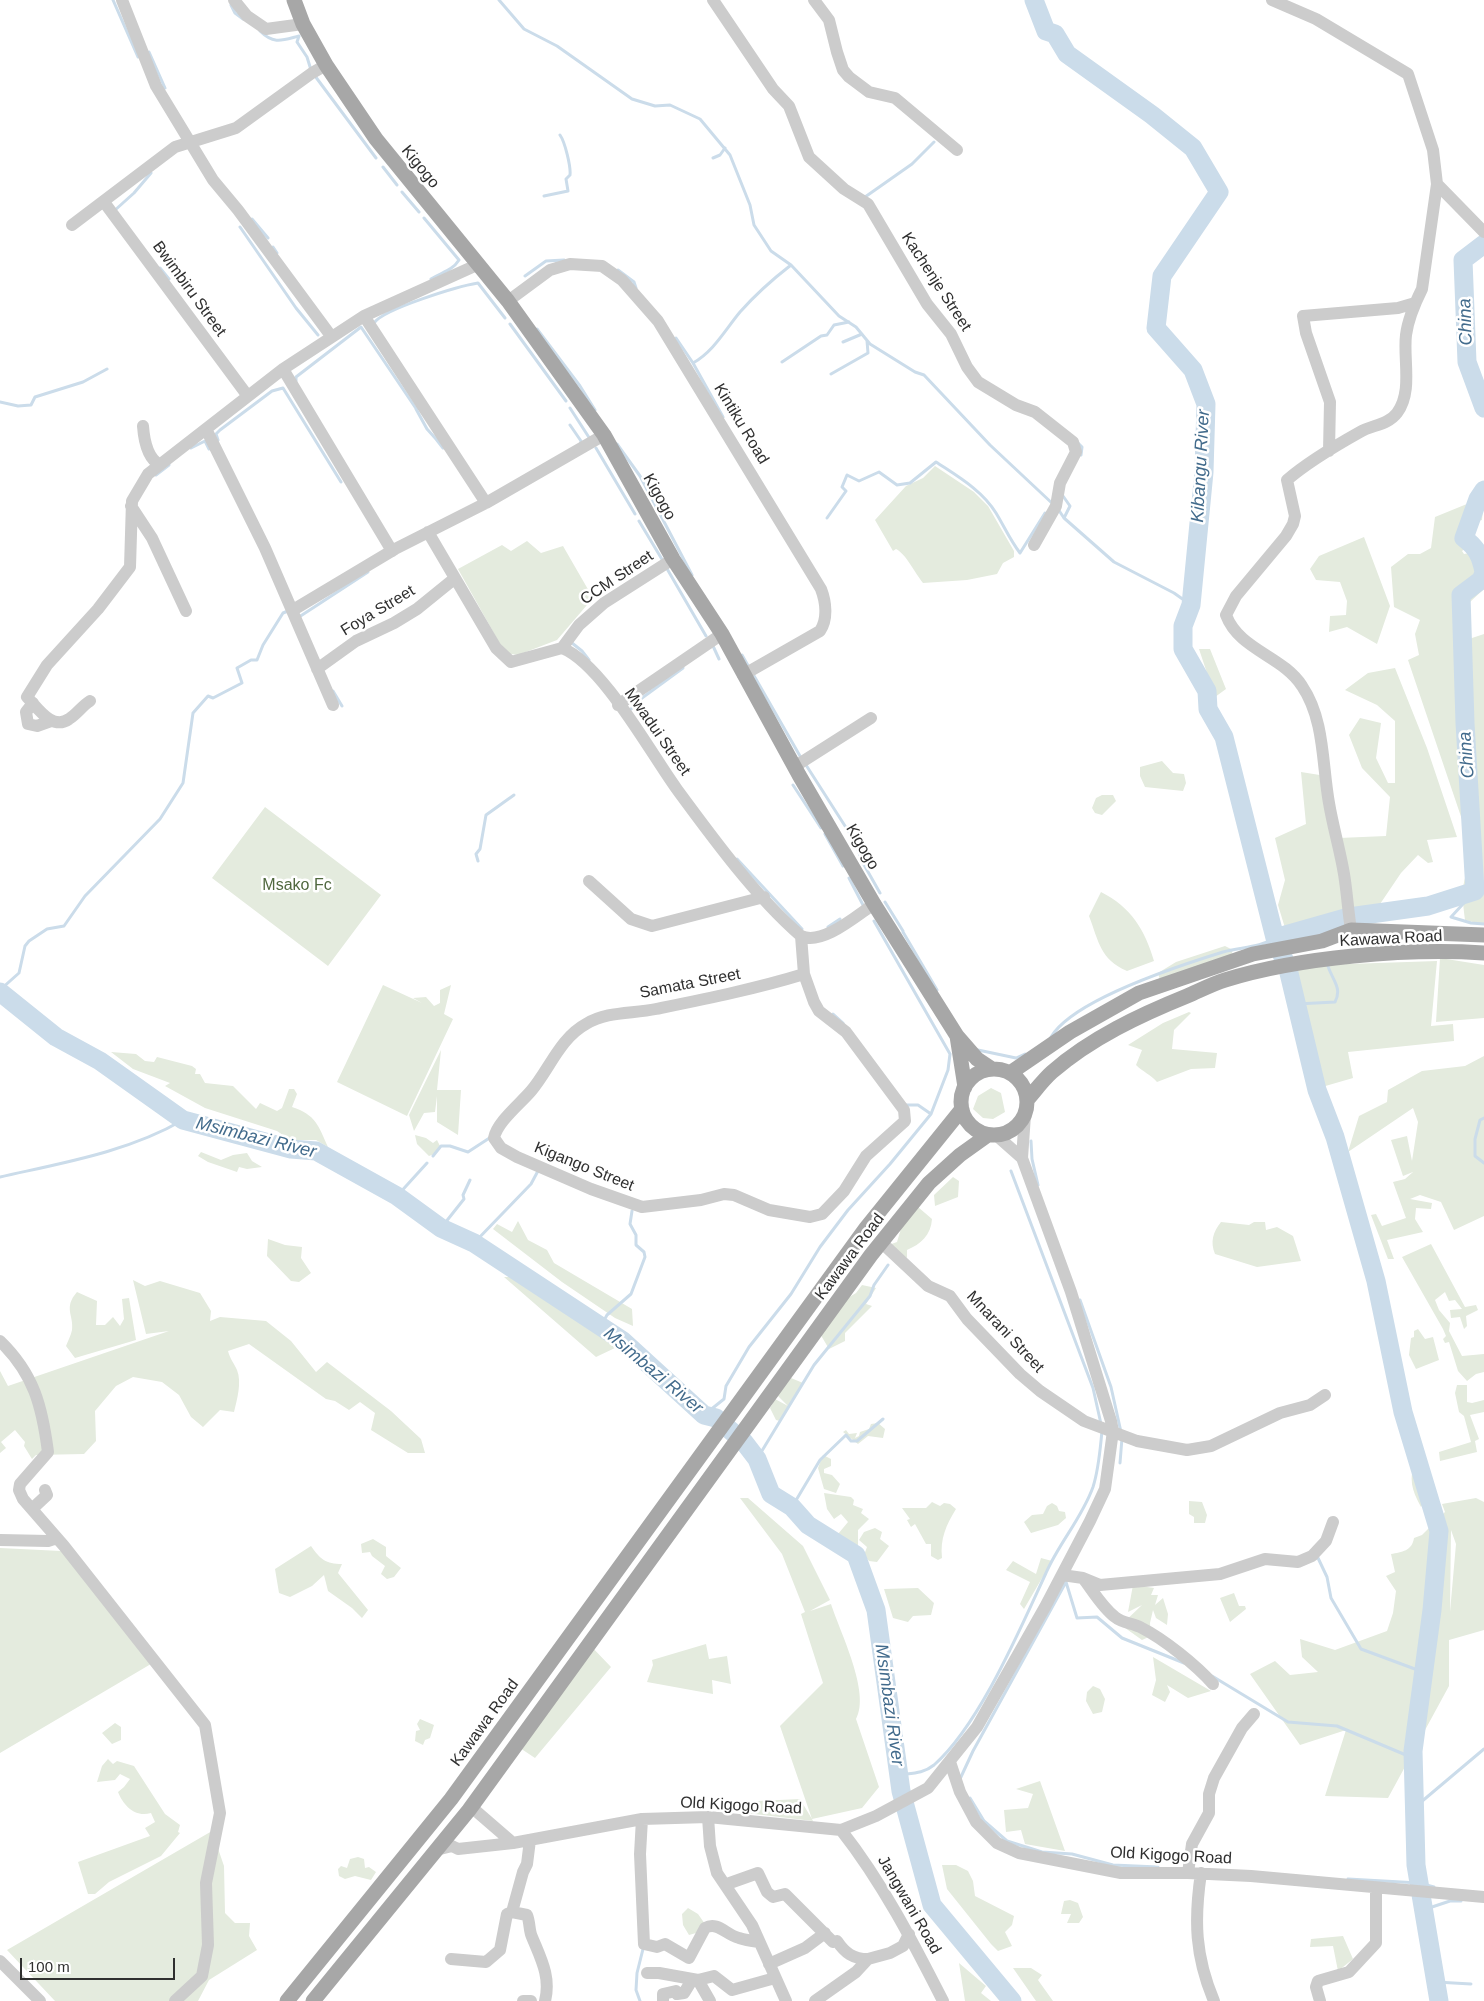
<!DOCTYPE html>
<style>
body{margin:0}
#map{position:relative;width:1484px;height:2001px;overflow:hidden;background:#fff;font-family:Arial,sans-serif}
canvas{display:block}
.scale{position:absolute;left:20px;top:1958px;width:155px;height:22px;box-sizing:border-box;border:2px solid #2f2f2f;border-top:0;padding-left:6px;font-size:15px;line-height:18px;white-space:nowrap;color:#2f2f2f;-webkit-text-stroke:4px #fff;paint-order:stroke}
</style>
<div id="map">
<canvas width="1484" height="2001"></canvas>
<div class="scale">100 m</div>
</div>
<script>
const g = document.querySelector('canvas').getContext('2d');
g.lineJoin = 'round';
function fillPath(path, color) { g.fillStyle = color; g.fill(path, 'evenodd'); }
function stroke(path, color, width, dash) { g.strokeStyle = color; g.lineWidth = width; g.lineCap = dash ? 'butt' : 'round'; g.setLineDash(dash || []); g.stroke(path); }
function write(font, color, halo, rows, align = 'center') {
  g.font = font + ' Arial,sans-serif'; g.lineWidth = 5; g.setLineDash([]); g.textBaseline = 'middle'; g.strokeStyle = halo; g.fillStyle = color; for (const [text, x, y, turn = 0] of rows) {
    g.save(); g.translate(x, y); g.rotate((+turn || 0) * Math.PI / 180); g.textAlign = isNaN(turn) ? turn : align; if (halo) g.strokeText(text, 0, 0); g.fillText(text, 0, 0); g.restore();
  }
}
const green = new Path2D(`
 M935,466L974,492L988,506L1014,551V557L1003,563L997,574L967,580L923,583C915,573 906,554 896,549L893,551L875,520L906,486L923,478Z
 M1484,497L1482,520L1462,525L1459,533L1466,542L1473,543L1462,551L1464,554L1476,552L1484,561V589L1470,602L1465,636L1466,640L1484,634V925L1465,920C1462,896 1460,878 1475,858L1408,660L1419,655L1415,634L1420,620L1394,607L1391,567L1408,554H1420L1431,548L1435,517Z
 M1364,537L1390,606L1377,644L1347,627L1329,632L1330,616L1346,615L1347,601L1340,582L1316,580L1310,569L1319,556Z
 M527,541L541,553L563,546L593,598L557,640L518,655L505,653L458,569L502,545L511,551Z
 M1199,649H1210L1226,689L1215,697Z
 M1395,668L1427,748L1457,837L1427,840L1433,862L1428,863L1418,855L1401,873L1378,907L1319,931L1285,928L1278,905L1285,880L1275,838L1306,824L1301,772L1326,776L1339,838L1386,836L1390,797L1362,768L1349,735L1360,718L1381,723L1376,758L1388,783H1395V721L1377,705L1345,690L1368,673Z
 M1162,761L1173,773L1184,774L1186,783L1183,791L1145,787L1140,776V767Z
 M1102,795H1113L1116,801L1102,815L1095,813L1092,808L1096,798Z
 M265,807L381,895L328,966L212,878Z
 M1101,892C1131,907 1145,930 1154,961L1127,971C1100,959 1099,942 1089,916Z
 M1225,946L1233,950L1230,958L1160,980L1158,973L1176,962Z
 M1440,958L1484,965V1018L1436,1022Z
 M1437,961L1431,1026L1453,1024L1454,1041L1348,1052L1353,1078L1322,1087L1289,966Z
 M383,985L422,1003L413,998L426,997L434,1006L440,1003V990L451,985L444,1014L453,1019L407,1116L337,1082Z
 M1189,1012L1191,1013L1174,1030L1172,1049L1217,1053L1215,1068L1191,1069L1157,1082C1150,1074 1143,1072 1136,1065L1142,1050L1128,1045L1163,1023Z
 M441,1050L437,1090H461L458,1135L437,1122V1096L435,1112L424,1113L414,1131L409,1115Z
 M111,1052L136,1054L145,1061L154,1062L157,1057L192,1066L196,1069L195,1074H200L205,1083L233,1086L256,1109L260,1103L277,1111L282,1108L289,1089H294L297,1094L292,1107C316,1115 318,1125 328,1147L316,1140H290L277,1131L205,1108L165,1086L170,1083L133,1069Z
 M1484,1056V1216L1454,1230L1441,1202L1420,1195L1410,1199L1432,1203L1431,1209L1416,1208L1415,1219L1423,1232L1387,1240L1394,1259H1388L1371,1215L1376,1214L1382,1226L1406,1218L1393,1182L1405,1179L1413,1172L1403,1176L1391,1140L1407,1136L1412,1161L1418,1122L1413,1108L1348,1152L1359,1116L1387,1102L1388,1090L1422,1071L1465,1066Z
 M991,1088L1001,1093L1005,1112L993,1119L983,1118L973,1109L978,1096Z
 M415,1135L426,1138L433,1143L437,1140L440,1146L434,1154L429,1156L417,1144Z
 M201,1152L221,1160L233,1155L247,1153L252,1161L262,1167L247,1169L239,1167L237,1172L208,1162L198,1156Z
 M953,1177L959,1181L958,1197L935,1206L934,1195Z
 M918,1207L932,1219C931,1235 921,1244 907,1250V1258L886,1246L897,1242L906,1212Z
 M518,1221L528,1240L547,1250L554,1263L632,1309L633,1326L615,1318L562,1282L493,1229L497,1224L512,1232Z
 M1221,1222L1249,1225L1254,1222H1265L1266,1230L1277,1227L1293,1236L1301,1261L1257,1267L1215,1254C1210,1242 1213,1232 1221,1222Z
 M268,1239L285,1245L302,1247L301,1258L311,1273L299,1282L291,1281L267,1256Z
 M1431,1244L1465,1307L1476,1305L1478,1310L1466,1316L1467,1326L1464,1329L1460,1317L1451,1318L1450,1310L1462,1309L1455,1300L1449,1301L1445,1292L1435,1300L1439,1310L1450,1323L1449,1331L1462,1356L1484,1354V1372L1476,1374L1467,1381L1458,1371L1449,1342L1445,1343L1443,1339L1446,1336L1443,1329L1402,1257Z
 M504,1277H520L592,1311L617,1347L596,1357Z
 M133,1280L145,1286L160,1281L200,1293L211,1311L210,1321L220,1317L266,1321L291,1341L316,1372L327,1362L391,1411L421,1439L425,1453H408L371,1430L375,1413L360,1402L349,1410L335,1401L326,1399L249,1344L228,1351C230,1359 234,1363 237,1370C242,1382 237,1400 234,1412L220,1410L203,1427L191,1417L179,1395L162,1382L133,1377L116,1386L95,1411L96,1441L84,1454L36,1455L32,1459L24,1446L25,1442L15,1430L1,1442L6,1448L0,1453V1371L8,1386L169,1331L146,1334Z
 M862,1285L876,1288L866,1304L872,1306L845,1333V1341L829,1349L819,1332L846,1299L856,1293Z
 M77,1292L97,1301L96,1325H105L113,1317L120,1326L124,1319L122,1299L129,1298L136,1340L75,1358L66,1346C68,1341 71,1335 72,1330C74,1315 63,1308 77,1292Z
 M1418,1329L1425,1339L1433,1337L1439,1360L1416,1369L1409,1355L1411,1338L1414,1337V1331Z
 M791,1378L803,1383L780,1421L776,1420L770,1408L775,1399L788,1406L777,1395Z
 M1457,1385H1467V1402L1472,1403L1484,1400V1412L1470,1415L1479,1439L1475,1441L1477,1452L1440,1461L1439,1452L1471,1442L1464,1416L1459,1412L1455,1393Z
 M878,1423L885,1429L883,1438L868,1436L858,1444L843,1432L846,1430L849,1434L857,1433L855,1438L859,1436L860,1432L869,1429L871,1424Z
 M823,1455L831,1459V1466L824,1469V1473L832,1475L840,1484L836,1493L824,1489L818,1468Z
 M1415,1460L1422,1468L1428,1497L1421,1507C1411,1489 1409,1479 1415,1460Z
 M824,1493L851,1497L854,1500L853,1505L863,1509L861,1513L869,1519L858,1530V1555L838,1534L848,1522L841,1514L834,1519L827,1509Z
 M740,1498H748L803,1546L830,1600L810,1611L831,1604C840,1632 871,1693 856,1719L879,1787L862,1808L812,1819L813,1821L738,1812L737,1802L800,1799L812,1819L780,1726L823,1683L801,1614L805,1612L782,1554Z
 M1476,1498L1484,1502V1630L1449,1640V1686L1388,1798L1325,1796L1346,1730L1300,1745L1250,1674L1275,1661L1290,1675L1318,1672L1302,1657L1300,1639L1335,1650L1387,1631L1393,1613L1396,1591L1386,1576L1395,1572L1391,1554C1402,1552 1412,1551 1414,1538L1422,1535L1445,1512L1442,1504ZM1451,1530L1456,1544L1450,1612Z
 M1189,1501L1202,1502L1207,1515L1205,1523H1194V1517L1189,1514Z
 M932,1502L940,1506L944,1503L950,1504L956,1509C946,1525 940,1539 942,1558L938,1560L931,1556V1544H926L915,1524L911,1527L907,1520L910,1519L902,1508H926Z
 M1052,1503L1057,1506L1059,1511L1065,1512L1066,1518L1058,1525L1031,1533L1024,1522L1032,1515L1043,1514L1047,1506Z
 M875,1528L882,1532L880,1539L889,1546L877,1562L869,1561L864,1555L867,1547L859,1540L864,1532Z
 M373,1539L386,1547V1556L401,1568L394,1577L387,1579L381,1574L385,1566L372,1556L370,1552L362,1553L361,1544Z
 M311,1546C320,1559 326,1564 342,1564L338,1573L368,1610L362,1618L352,1608L328,1591L324,1575L312,1586L290,1597L279,1593L275,1569Z
 M0,1548L61,1551L156,1661L0,1753Z
 M1041,1558L1052,1561L1024,1609L1020,1604L1030,1582L1006,1570L1013,1561L1036,1574Z
 M1133,1585L1154,1588L1151,1595H1158L1155,1605L1163,1598L1168,1614L1167,1625L1156,1618L1153,1610L1150,1623L1151,1636L1142,1640L1121,1625L1142,1605L1128,1612Z
 M918,1588L934,1603L931,1615L913,1616L908,1622L893,1618L884,1589Z
 M1234,1593L1239,1606H1245L1246,1609L1230,1622L1220,1598Z
 M589,1644L611,1667L535,1758L520,1748Z
 M706,1644L709,1659L727,1656L731,1684L712,1680L713,1694L647,1682L653,1665L652,1660Z
 M1153,1657L1211,1691L1188,1698L1167,1685L1170,1692L1165,1702L1152,1695L1156,1680Z
 M1093,1686L1100,1689L1105,1699L1102,1712L1093,1714L1086,1701L1087,1692Z
 M420,1719L434,1725L430,1738L425,1740L423,1745L415,1741L416,1731L420,1730L417,1724Z
 M115,1723L121,1727V1740L112,1744L102,1733Z
 M108,1759L113,1764L117,1761L134,1766L165,1814L180,1825L178,1832L180,1833L161,1856L109,1882L95,1894H88L78,1862L150,1836L145,1828L155,1822L151,1813C135,1818 123,1805 118,1792L124,1787L130,1779L120,1774L115,1780L97,1782L102,1766Z
 M1040,1781L1065,1851L1025,1844L1021,1830L1006,1832L1004,1810L1028,1808L1033,1794L1016,1789Z
 M212,1831L224,1866L225,1913L235,1923H250L249,1936L257,1950L209,1980L198,2001H55L7,1950Z
 M358,1857L364,1859L365,1868L369,1867L376,1872L371,1880L355,1876L345,1879L339,1876L338,1869L341,1866L347,1868L350,1859Z
 M942,1865H956L968,1871L973,1881L975,1896L1014,1916L1012,1925L1005,1932L1012,1946L998,1951L991,1944L947,1889Z
 M1070,1900L1078,1903L1083,1917L1079,1923H1067L1071,1914H1061L1064,1901Z
 M688,1908L698,1914L705,1924L696,1933L689,1935L683,1925L682,1914Z
 M1343,1936L1353,1959L1338,1971L1333,1946L1310,1947L1311,1939Z
 M959,1963L986,1986L981,1993L991,2001H965Z
 M1013,1968H1031L1042,1975L1038,1980L1053,2001H1036Z`);
const stream = new Path2D(`
 M113,0L138,57
 M499,0L524,29L557,46L632,99L655,106L670,105L700,119L730,155L750,205L754,225L771,251L791,265L839,316L856,327L870,344L915,372L924,375L990,445L1054,505
 M231,5L235,13L243,19
 M260,31C274,45 283,40 299,36L297,42L307,57L311,70
 M149,52L165,88
 M315,76L376,158
 M713,158L720,155L725,148
 M383,167L397,185
 M402,192L419,212
 M544,196L568,191L566,179L570,175C571,167 565,142 560,135
 M865,197L912,164L934,142
 M114,211L134,193L151,173
 M424,218L459,260C452,271 442,272 431,279
 M252,219L268,238
 M240,227L296,308L318,335
 M273,247L277,253
 M160,268L169,279
 M618,270L634,282L636,288
 M525,276L546,261L564,260
 M374,323C383,309 459,286 478,283L505,318
 M510,324L566,401
 M537,329L580,386L595,410
 M676,338L693,363C714,351 725,330 740,312C755,295 773,279 791,265
 M843,342L862,334
 M782,362L821,336L827,335L834,325L849,322
 M693,363L723,417
 M831,374L868,353L867,341
 M296,381V377L361,327L417,410
 M0,402L18,406L31,405L35,397L83,382L107,369
 M570,408L590,439
 M416,409L427,429L436,439
 M570,425L581,441L580,445
 M436,439L443,448
 M218,440L216,434L220,430L272,391L283,388L341,482
 M1078,443L1082,447L1081,455
 M617,444L640,476L692,575
 M191,448L205,441L209,449
 M596,448L635,514
 M156,475L169,465
 M1063,496L1070,506L1064,518
 M1058,509L1064,518L1114,562L1174,593L1191,605
 M827,518L846,491L842,487L847,475L859,481L879,472L897,485L910,483L936,462C957,476 982,490 996,513C1004,526 1010,540 1020,553L1045,513
 M639,521L663,561
 M666,567L706,636
 M299,617L368,572
 M572,643L582,651L589,660
 M710,647L713,646L719,659
 M742,655L750,669
 M753,674L800,756
 M333,691L342,706
 M628,712L642,698L683,668
 M806,765L854,840L863,863L880,893
 M793,785L821,828
 M825,834L843,866
 M737,859L802,929
 M478,861L476,854L480,849L486,815C496,808 504,802 514,795
 M849,878L863,905
 M1475,891L1451,917L1471,923L1484,924
 M885,902L903,931
 M828,927L840,919
 M903,932L937,990
 M0,990L19,973L25,946L29,941L47,929L64,926L85,896L160,819L183,783L193,713L208,696L213,698L242,683L237,668L251,660H257L263,645L283,613L288,611
 M1297,1004L1335,1002C1343,987 1331,979 1327,963
 M833,1014L843,1023
 M1051,1037C1073,1000 1181,965 1223,952C1240,947 1260,948 1275,938
 M978,1050L1016,1058L1025,1054
 M905,1105H918L931,1114
 M1484,1118L1480,1120L1475,1139V1156L1484,1163
 M1031,1141L1032,1159L1038,1185
 M433,1156L441,1146H450L468,1152L491,1137
 M1011,1171L1093,1388L1101,1424
 M0,1177C62,1163 128,1152 183,1120
 M397,1196L427,1163
 M441,1228L464,1199L463,1195L470,1180
 M474,1243L531,1184L539,1169
 M1080,1300L1111,1387L1121,1432
 M601,1326L607,1315L631,1294L645,1257L644,1252L636,1245V1235L630,1224L632,1211
 M704,1415L724,1399L726,1386L749,1347L791,1294L820,1247L848,1210L890,1164L931,1114L948,1070L950,1054L874,921
 M757,1459L814,1365L870,1296L874,1285L888,1265
 M1120,1463L1122,1438
 M792,1507L820,1460L846,1435L851,1441H857L883,1419
 M1316,1558H1318L1327,1577L1331,1598L1361,1649L1423,1672
 M1066,1582L1077,1618L1097,1617L1122,1638L1184,1663
 M1212,1676L1288,1722L1337,1726L1413,1758
 M898,1775C912,1773 923,1774 934,1765C980,1724 1020,1629 1046,1573C1059,1543 1082,1518 1093,1487C1099,1468 1100,1450 1102,1431
 M960,1779L973,1751L1066,1582
 M970,1798L984,1821L1007,1841L1042,1852L1072,1854L1113,1865L1158,1867
 M1414,1808L1484,1749
 M1348,1879L1419,1883L1434,1887
 M1423,1910L1450,1901H1461
 M1436,1982L1471,1984
 M640,2001L636,1990L637,1973L643,1949L642,1948`);
const river = new Path2D(`
 M1034,0L1046,31L1055,34L1067,54L1152,115L1193,148L1219,192L1162,276L1156,328L1193,370L1206,404L1204,472L1191,605L1183,626V649L1207,691L1208,709L1224,737L1275,938L1288,969L1317,1090L1335,1137L1376,1281L1403,1412L1439,1531L1432,1610L1413,1751L1416,1865L1439,2001
 M1484,244L1463,260L1467,362L1484,408
 M1484,490L1478,499L1464,538C1477,548 1481,556 1484,572
 M1275,938L1349,917L1428,906L1475,891L1465,723L1461,595L1481,580L1484,573
 M0,992L56,1037L100,1061L183,1120L291,1149L316,1151L397,1196L441,1228L474,1243L623,1341L704,1415L716,1418L744,1442L757,1459L771,1494L792,1507L808,1525L856,1555L876,1610L901,1791L932,1905L1012,2001`);
const minor = new Path2D(`
 M122,0L156,86L213,180L238,210L331,336
 M234,0L247,16L266,29L303,24
 M713,0L773,89L789,106L809,157L844,189L868,204L927,304L951,334L967,367L978,382L1016,405L1035,412L1073,442L1076,452L1060,483L1056,506L1034,545
 M814,0L829,20L837,52L843,70L849,77L869,92L895,98L957,150
 M1272,0L1316,19L1408,74L1433,150L1437,184L1484,232
 M104,202L247,395
 M72,225L175,147L236,128L312,73L326,65
 M508,301L550,270L570,264L602,266L622,280L658,321L821,589C826,602 828,619 820,631L743,675
 M364,316L486,503
 M283,369L392,551
 M143,426C144,440 147,458 160,465
 M206,429L265,548L333,705
 M1329,451L1330,402L1306,333L1303,316L1398,308L1415,303
 M131,506L152,538L186,611
 M428,532L496,648L511,662L562,648C602,664 650,752 676,788C712,837 755,896 801,936C822,946 856,916 874,904
 M293,610L395,549L486,503L604,435
 M562,648L579,625L604,603L673,559
 M317,669L356,641L394,623L417,609L454,579
 M90,701C82,706 77,714 69,719C52,731 37,707 27,697L47,665L98,609L130,567L132,501L148,474L283,369L364,316L479,264
 M33,703L26,712L28,724L37,726L51,721
 M618,705L722,634
 M794,767L871,718
 M589,881L631,919L652,926L764,897
 M1351,930C1348,911 1347,892 1344,874C1340,850 1333,827 1329,803C1322,765 1325,720 1302,686C1283,656 1239,650 1226,615L1236,596L1286,536L1293,524L1295,516L1287,480C1309,461 1335,446 1360,432C1372,425 1388,425 1397,413C1413,392 1403,359 1406,335C1408,319 1415,303 1422,289L1437,184
 M801,936L804,974L814,1002L819,1011L846,1032L904,1110L905,1121L866,1156L844,1191L822,1214L810,1217L769,1210L734,1195L724,1194L701,1200L642,1207L591,1189L517,1157L501,1148L494,1138C497,1122 520,1104 531,1091C549,1070 560,1038 586,1024C607,1011 632,1014 656,1009C705,999 755,989 804,974
 M996,1135L1022,1158
 M881,1242L928,1286L950,1296L967,1319L1020,1374L1040,1391L1084,1421L1137,1441L1187,1450L1211,1446L1280,1413L1310,1405L1325,1395
 M0,1341C34,1374 42,1406 48,1452L20,1484L19,1490L23,1499L64,1546L205,1725L220,1813L206,1883L208,1945L202,1976L175,2001
 M32,1509L47,1495L45,1490
 M0,1540L48,1541L57,1538
 M1062,1575L1083,1578L1100,1585L1220,1574L1265,1559L1298,1562L1312,1556L1326,1541L1333,1522
 M1083,1578C1093,1591 1102,1607 1115,1617C1122,1623 1132,1623 1140,1627C1164,1639 1196,1665 1213,1684
 M950,1762L960,1792L976,1822L997,1843L1019,1853L1121,1873H1188L1251,1876L1484,1897
 M469,1810L476,1811L513,1843
 M708,1817L710,1846L717,1873L752,1925L786,2001
 M642,1819L640,1854L644,1944L657,1947L665,1944L689,1958L705,1928C718,1921 726,1935 739,1938C745,1940 752,1941 759,1942
 M841,1830C882,1882 913,1942 943,2001
 M436,1850L452,1846L458,1849L513,1843L642,1819L708,1817L841,1830L876,1816L928,1788L977,1727L1045,1607L1090,1521L1105,1489L1113,1431L1111,1421L1071,1292L1022,1158L1025,1115
 M1188,1873L1192,1844L1209,1813V1794L1214,1778L1242,1728L1254,1714
 M1201,1873C1194,1920 1195,1956 1214,2001
 M727,1884L758,1873L767,1892L773,1897L785,1894L833,1942L837,1941C845,1953 853,1959 868,1959
 M512,1912L527,1915C530,1922 529,1931 532,1937C541,1959 551,1977 545,2001
 M451,1959L486,1962L500,1950L507,1914L512,1912L523,1872L527,1864L530,1840
 M0,1961L40,2001
 M769,1964L805,1948L825,1933
 M647,1973H659L698,1980L710,2001
 M698,1980L714,1976L732,1990L775,1978
 M523,2001H531
 M663,2001V1994L676,1991L677,1994L684,1993L692,1980
 M815,2001L856,1972L868,1959L890,1953L903,1946L909,1934
 M1320,2001L1316,1987L1318,1981L1349,1972L1376,1943V1888`);
const major = new Path2D(`
 M294,0L303,24L326,65L376,139L508,301L604,435L673,559L722,634L799,775L874,904L957,1036L977,1059L992,1069
 M957,1036L965,1087
 M961 1102a33 33 0 1 1 66 0a33 33 0 1 1-66 0Z
 M1010,1073L1070,1032L1139,993L1253,954L1322,941L1351,930L1484,935
 M1027,1100C1035,1091 1043,1080 1052,1072C1091,1038 1140,1015 1187,996C1199,991 1212,984 1225,980C1299,957 1407,948 1484,953
 M287,2001L451,1799L866,1228L962,1109
 M313,2001L469,1810L871,1255L929,1183L960,1155L988,1135`);
const streetNames = [
 ["Kigogo",420,167,51],
 ["Kachenje Street",936,282,57],
 ["Bwimbiru Street",189,289,54],
 ["Kintiku Road",741,424,59],
 ["Kigogo",659,497,61],
 ["CCM Street",617,578,-34],
 ["Foya Street",378,611,-31],
 ["Mwadui Street",657,732,55],
 ["Kigogo",862,847,60],
 ["Kawawa Road",1391,939,-3],
 ["Samata Street",690,984,-11],
 ["Kigango Street",584,1167,22],
 ["Kawawa Road",850,1257,-53],
 ["Mnarani Street",1005,1332,47],
 ["Kawawa Road",485,1723,-54],
 ["Old Kigogo Road",741,1806,3],
 ["Old Kigogo Road",1171,1856,3],
 ["Jangwani Road",909,1905,60]
];
const parkNames = [
 ["Msako Fc",297,886]
];
const waterNames = [
 ["China",1466,322,-92],
 ["Kibangu River",1201,466,-87],
 ["China",1467,755,-94],
 ["Msimbazi River",256,1138,14],
 ["Msimbazi River",653,1371,40],
 ["Msimbazi River",889,1705,82]
];
fillPath(green, '#e4ebde');
stroke(stream, '#cbdcea', 3);
stroke(river, '#cbdcea', 19);
stroke(minor, '#ccc', 12);
stroke(major, '#a7a7a7', 15);
write('16px', '#2f2f2f', '#fff', streetNames);
write('16px', '#50683f', '#fff', parkNames);
write('italic 18px', '#426b8c', '#fff', waterNames);
</script>
